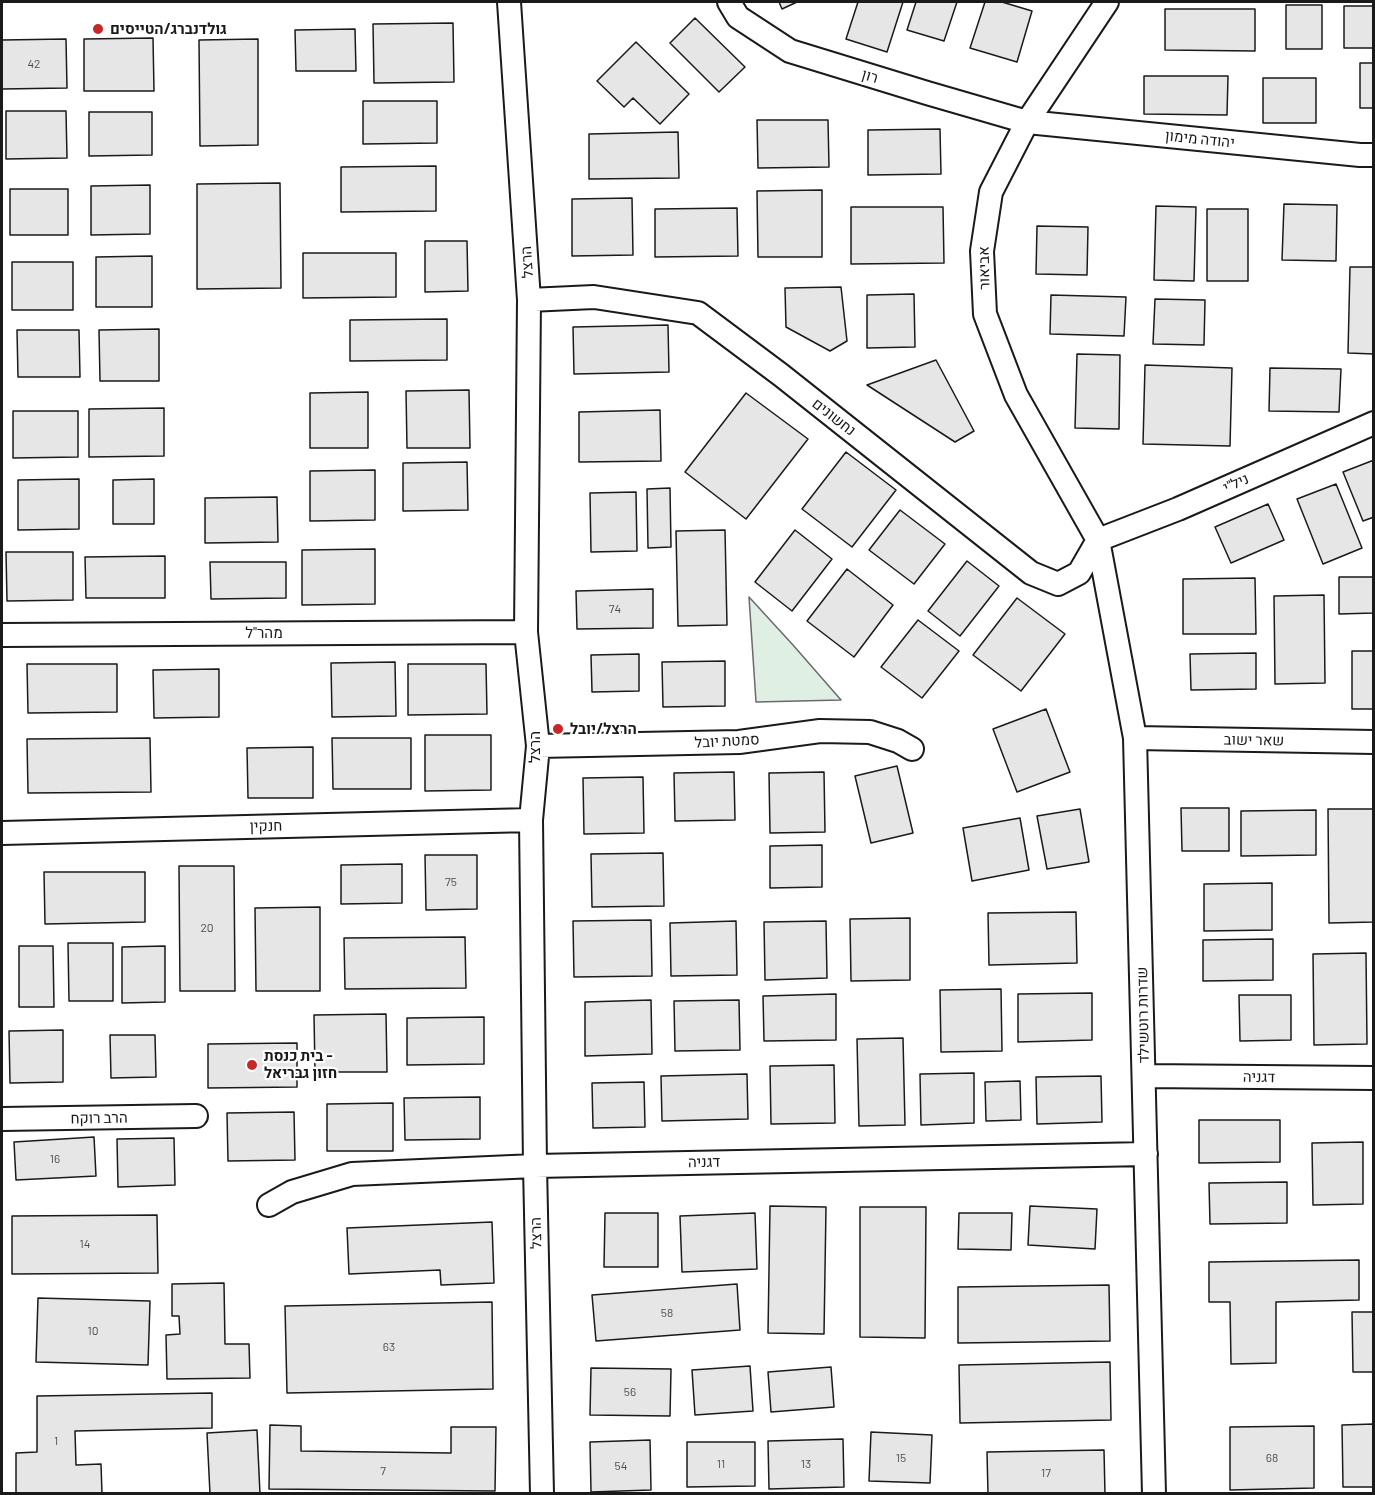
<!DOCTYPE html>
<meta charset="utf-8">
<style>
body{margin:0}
#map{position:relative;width:1375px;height:1495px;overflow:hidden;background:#fff;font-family:Barlow,sans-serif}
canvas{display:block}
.frame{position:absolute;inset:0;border:3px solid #1a1a1a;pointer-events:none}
</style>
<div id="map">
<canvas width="1375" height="1495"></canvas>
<div class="frame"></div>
</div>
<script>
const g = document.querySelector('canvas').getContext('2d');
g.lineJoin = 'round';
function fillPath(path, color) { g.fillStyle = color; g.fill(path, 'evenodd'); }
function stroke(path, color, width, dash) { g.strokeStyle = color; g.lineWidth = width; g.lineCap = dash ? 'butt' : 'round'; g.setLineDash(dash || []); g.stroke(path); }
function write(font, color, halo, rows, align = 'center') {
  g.font = font + ' Barlow,Heebo,sans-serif'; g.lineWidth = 4.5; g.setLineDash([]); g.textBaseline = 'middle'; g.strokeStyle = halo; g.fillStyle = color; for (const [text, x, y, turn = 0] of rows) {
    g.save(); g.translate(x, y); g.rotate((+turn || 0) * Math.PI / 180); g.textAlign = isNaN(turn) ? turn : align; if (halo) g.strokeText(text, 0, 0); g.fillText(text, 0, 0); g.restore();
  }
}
const green = new Path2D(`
 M749,597L793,645L841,700L756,702Z`);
const building = new Path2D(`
 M779,2H797L782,9Z
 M858,2H903L887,52L846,39Z
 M916,2H957L944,41L907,30Z
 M985,2H1002L1032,11L1017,62L970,48Z
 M1286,5H1322V49H1286Z
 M1344,6H1374V48H1344Z
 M1165,9H1255V51L1165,50Z
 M695,18L745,67L719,92L670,43Z
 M453,23L454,82L374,83L373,24Z
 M355,29L356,71H296L295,30Z
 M153,38L154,91H84V39Z
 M66,39L67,88L2,89V40Z
 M258,39V145L200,146L199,40Z
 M636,42L689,94L660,124L633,98L624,107L597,81Z
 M1360,63H1374V108H1360Z
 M1144,76H1228L1227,115L1144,114Z
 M1263,78H1316V123H1263Z
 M363,101H437V143L363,144Z
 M6,111H66L67,158L6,159Z
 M89,112H152V155L89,156Z
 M757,120H828L829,167L758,168Z
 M940,129L941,174L868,175V130Z
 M678,132L679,178L589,179V134Z
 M436,166V211L341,212V167Z
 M280,183L281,288L197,289V184Z
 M150,185V234L91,235V186Z
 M10,189H68V235H10Z
 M822,190V257H758L757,191Z
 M632,198L633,255L572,256V199Z
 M1284,204L1337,205L1336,261L1282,260Z
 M1156,206L1196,207L1194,281L1154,280Z
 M851,207H943L944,263L851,264Z
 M737,208L738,256L655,257V209Z
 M1207,209H1248V281H1207Z
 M1037,226L1088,227L1087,275L1036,274Z
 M425,241H467L468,291L425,292Z
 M303,253H396V297L303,298Z
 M152,256V307H96V257Z
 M12,262H73V310H12Z
 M1350,267H1374V354L1348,353Z
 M841,287L847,341L830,351L786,327L785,288Z
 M914,294L915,347L867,348V295Z
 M1051,295L1126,297L1124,336L1050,334Z
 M1155,299L1205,300L1204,345L1153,344Z
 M447,319V360L350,361V320Z
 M668,325L669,372L574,374L573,327Z
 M159,329V381H100L99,330Z
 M17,330H79L80,377H18Z
 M1077,354L1120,355L1119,429L1075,428Z
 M936,360L974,431L955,442L867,385Z
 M1145,365L1232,368L1230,446L1143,444Z
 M1270,368L1341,369L1339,412L1269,411Z
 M469,390L470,448H407L406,391Z
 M368,392V448H310V393Z
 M746,393L808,439L746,519L685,472Z
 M164,408V456L89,457V409Z
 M660,410L661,461L579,462V412Z
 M13,411H78V457L13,458Z
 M846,452L896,490L852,547L802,509Z
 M1374,460V517L1363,521L1343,472Z
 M467,462L468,510L403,511V463Z
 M375,470V520L310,521V471Z
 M79,479V529L18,530V480Z
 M154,479V524H113V480Z
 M1336,484L1362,548L1323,564L1297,499Z
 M670,488L671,547L648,548L647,489Z
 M636,492L637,551L591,552L590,493Z
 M277,497L278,542L205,543V498Z
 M1268,504L1284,540L1231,563L1215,527Z
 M900,510L945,544L914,584L869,550Z
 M725,530L727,625L678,626L676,531Z
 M795,530L832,559L792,611L755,582Z
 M375,549V604L302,605V550Z
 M6,552H73V600L7,601Z
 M165,556V598H86L85,557Z
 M967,561L999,586L960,636L928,611Z
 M210,562H286V598L211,599Z
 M847,569L893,605L854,657L807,621Z
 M1339,577H1374V613L1339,614Z
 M1255,578L1256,634H1183V579Z
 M653,589V628L577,629L576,591Z
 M1324,595L1325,683L1275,684L1274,596Z
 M1017,598L1065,634L1021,691L973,655Z
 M918,620L959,651L922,698L881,667Z
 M1352,651H1374V709H1352Z
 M1256,653V689L1191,690L1190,654Z
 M639,654V691L592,692L591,655Z
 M725,661V706L663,707L662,662Z
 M395,662L396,716L332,717L331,663Z
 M27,664H117V712L28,713Z
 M408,664H486L487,714L408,715Z
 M219,669V717L154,718L153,670Z
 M1046,709L1070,772L1017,792L993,729Z
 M425,735H491V790L425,791Z
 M150,738L151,792L28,793L27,739Z
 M332,738H411V789H333Z
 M313,747V798H248L247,748Z
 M897,766L913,833L871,843L855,776Z
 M734,772L735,820L675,821L674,773Z
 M824,772L825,832L770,833L769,773Z
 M643,777L644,833L584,834L583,778Z
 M1181,808H1229V851H1182Z
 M1080,809L1089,862L1047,869L1037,816Z
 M1328,809H1374V922L1329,923Z
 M1316,810V855L1241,856V811Z
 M1020,818L1029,870L972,881L963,828Z
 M822,845V887L770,888V846Z
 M663,853L664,906L592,907L591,854Z
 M425,855H477V909L426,910Z
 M402,864V903L341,904V865Z
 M179,866H234L235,991H180Z
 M44,872H145V922L45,924Z
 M1272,883V930L1204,931V884Z
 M320,907V991H256L255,908Z
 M1076,912L1077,963L989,965L988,913Z
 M910,918V980L851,981L850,919Z
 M651,920L652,976L574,977L573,921Z
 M736,921L737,975L671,976L670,923Z
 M826,921L827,978L765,980L764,922Z
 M465,937L466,988L345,989L344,938Z
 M1273,939V980L1203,981V940Z
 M68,943H113V1001H69Z
 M19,946H53L54,1007H19Z
 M165,946V1002L122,1003V947Z
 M1366,953L1367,1044L1314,1045L1313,954Z
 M1001,989L1002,1051L941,1052L940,990Z
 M1092,993V1040L1018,1042V994Z
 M836,994V1040L764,1041L763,996Z
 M1239,995H1291V1040L1240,1041Z
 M651,1000L652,1054L585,1056V1002Z
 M739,1000L740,1050L675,1051L674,1001Z
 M386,1014L387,1072H315L314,1015Z
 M484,1017V1064L407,1065V1018Z
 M63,1030V1082L10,1083L9,1031Z
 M110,1035H155L156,1077L111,1078Z
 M903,1038L905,1125L859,1126L857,1039Z
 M297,1043V1087L208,1088V1044Z
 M834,1065L835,1123L771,1124L770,1066Z
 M974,1073V1123L921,1125L920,1074Z
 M747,1074L748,1119L662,1121L661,1076Z
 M1101,1076L1102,1122L1037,1124L1036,1077Z
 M1020,1081L1021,1120L986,1121L985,1082Z
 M644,1082L645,1127L593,1128L592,1083Z
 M480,1097V1139L405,1140L404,1098Z
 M393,1103V1151H327V1104Z
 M294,1112L295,1160L228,1161L227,1113Z
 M1199,1120H1280V1162L1199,1163Z
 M94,1137L96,1176L16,1180L14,1142Z
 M174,1138L175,1185L118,1187L117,1139Z
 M1363,1142V1204L1313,1205L1312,1143Z
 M1287,1182V1223L1210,1224L1209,1183Z
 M770,1206L826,1207L824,1334L768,1333Z
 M1030,1206L1097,1209L1095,1249L1028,1245Z
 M860,1207H926L925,1338L860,1337Z
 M605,1213H658V1267H604Z
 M755,1213L757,1269L682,1272L680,1216Z
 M959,1213H1012L1011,1250L958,1249Z
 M157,1215L158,1273L12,1274V1216Z
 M492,1222L494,1283L441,1285L440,1270L349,1274L347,1228Z
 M1359,1260V1300L1276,1302V1363L1231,1364L1230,1302H1209V1262Z
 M224,1283L225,1344H249L250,1378L167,1379L166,1335L180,1334L179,1316H172V1284Z
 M737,1284L740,1330L596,1341L592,1295Z
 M1109,1285L1110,1341L958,1343V1287Z
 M38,1298L150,1301L148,1365L36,1362Z
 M492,1302L493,1389L287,1393L285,1306Z
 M1352,1312H1374V1372H1353Z
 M1110,1362L1111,1420L960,1423L959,1365Z
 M750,1366L753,1411L695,1415L692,1370Z
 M831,1367L834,1407L771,1412L768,1372Z
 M591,1368L671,1369L670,1416L590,1415Z
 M212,1393V1428L75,1431L76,1465L101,1464L102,1494H16V1453L37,1452V1396Z
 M1374,1424V1487H1343L1342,1425Z
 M270,1425L301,1426V1451L451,1453V1427H496L495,1491L269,1489Z
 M1314,1426V1488L1230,1490V1427Z
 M257,1430L260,1494H210L207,1433Z
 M871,1432L932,1435L930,1483L869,1481Z
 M843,1439L844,1487L769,1489L768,1441Z
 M650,1440L651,1490L591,1492L590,1442Z
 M687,1442H755V1486L687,1487Z
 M1104,1450L1105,1494H988L987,1452Z`);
const street = new Path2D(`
 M509,2L529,300L526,632L538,746L531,820L535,1166L542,1494
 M729,2L738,17L790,51L927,93L1027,122L1360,155H1374
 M1107,2L1027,122L991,192L982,251L985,314L1016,395L1098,540L1135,738L1154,1494
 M529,300L594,297L698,313L781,375L1031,573L1058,584L1079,573L1098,540
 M1098,540L1178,509L1374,423
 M2,635L526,632
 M1135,738L1374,742
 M538,746L739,742L820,731L870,732L898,741L912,749
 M2,833L531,820
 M1144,1076L1374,1078
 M2,1119L196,1116
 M269,1205L292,1192L352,1174L535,1166L1146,1154`);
const markers = [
 [98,29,6,"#c62828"],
 [558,729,6,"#c62828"],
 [252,1065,6,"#c62828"]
];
const numberNames = [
 ["42",34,64],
 ["74",615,609],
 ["75",451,882],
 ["20",207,928],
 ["16",55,1159],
 ["14",85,1244],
 ["58",667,1313],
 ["10",93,1331],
 ["63",389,1347],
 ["56",630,1392],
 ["1",56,1441],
 ["15",901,1458],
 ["68",1272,1458],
 ["11",721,1464],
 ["13",806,1464],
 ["54",621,1466],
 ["7",383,1471],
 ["17",1046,1473]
];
const poiNames = [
 ["גולדנברג/הטייסים",110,29],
 ["הרצל/יובל",570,729],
 ["בית כנסת -",264,1056],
 ["חזון גבריאל",264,1073]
];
const streetNames = [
 ["רון",870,76,17],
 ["יהודה מימון",1200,139,6],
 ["הרצל",527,262,-94],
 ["אביאור",984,268,-91],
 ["נחשונים",834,417,38],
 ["ניל\"י",1236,483,-24],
 ["מהר\"ל",264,633],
 ["שאר ישוב",1254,740,1],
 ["סמטת יובל",727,741,-3],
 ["הרצל",535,747,-90],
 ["חנקין",266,826,-1],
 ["שדרות רוטשילד",1143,1015,-91],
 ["דגניה",1259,1077,1],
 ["הרב רוקח",99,1118,-1],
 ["דגניה",704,1162,-1],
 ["הרצל",536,1233,-91]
];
fillPath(green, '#e0efe3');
stroke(green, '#6a6a6a', 1.5);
fillPath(building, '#e6e6e6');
stroke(building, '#1a1a1a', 1.5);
stroke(street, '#1a1a1a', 26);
stroke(street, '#fff', 22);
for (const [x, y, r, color] of markers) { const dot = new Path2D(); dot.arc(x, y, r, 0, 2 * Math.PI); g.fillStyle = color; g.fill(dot); stroke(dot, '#fff', 2); }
write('12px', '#4d4d4d', null, numberNames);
write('bold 15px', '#1a1a1a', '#fff', poiNames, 'left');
write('15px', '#1a1a1a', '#fff', streetNames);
</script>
